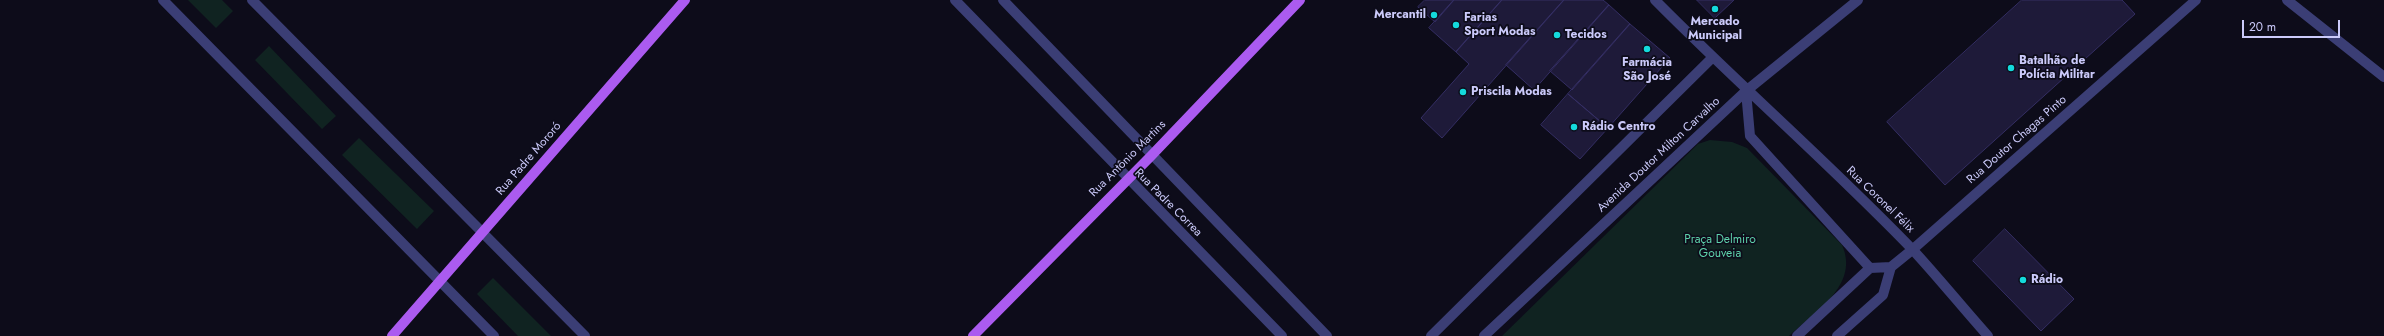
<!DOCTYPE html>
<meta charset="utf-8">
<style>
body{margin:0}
#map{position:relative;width:2384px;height:336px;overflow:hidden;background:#0d0c1a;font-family:Jost,sans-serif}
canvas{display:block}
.scale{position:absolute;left:2242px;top:20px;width:98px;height:18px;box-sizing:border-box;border:2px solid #cbcafa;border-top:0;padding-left:5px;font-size:12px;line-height:14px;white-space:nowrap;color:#cbcafa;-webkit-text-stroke:3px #0d0c1a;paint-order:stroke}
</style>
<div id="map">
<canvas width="2384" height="336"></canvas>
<div class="scale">20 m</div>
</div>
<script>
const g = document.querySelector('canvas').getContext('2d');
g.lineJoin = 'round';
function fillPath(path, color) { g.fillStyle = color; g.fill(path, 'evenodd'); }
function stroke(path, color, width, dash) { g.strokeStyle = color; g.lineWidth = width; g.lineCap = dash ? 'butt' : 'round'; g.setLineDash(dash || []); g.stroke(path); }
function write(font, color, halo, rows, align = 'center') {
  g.font = font + ' Jost,sans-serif'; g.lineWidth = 3.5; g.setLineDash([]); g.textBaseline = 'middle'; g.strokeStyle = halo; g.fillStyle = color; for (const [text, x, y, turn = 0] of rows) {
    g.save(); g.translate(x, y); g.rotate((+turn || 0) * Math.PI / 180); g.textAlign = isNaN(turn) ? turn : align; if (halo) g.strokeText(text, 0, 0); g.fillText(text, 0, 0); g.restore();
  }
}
const green = new Path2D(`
 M188,0H222L233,11L216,28Z
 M269,46L336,116L322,129L255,60Z
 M359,138L434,211L417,229L342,155Z
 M1710,140L1732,142L1747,148L1842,245C1860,285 1815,312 1789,336H1502L1698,144Z
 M493,278L551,336H518L477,294Z`);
const building = new Path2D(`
 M1425,0H1454L1435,22L1418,7Z
 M1454,0H1502L1456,52L1429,28Z
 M1502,0H1564L1442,138L1421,118L1469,64L1456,52Z
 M1564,0H1603L1609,5L1534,90L1506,65Z
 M1697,0H1734L1715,18Z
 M2022,0H2122L2135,14L1945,185L1887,122Z
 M1609,5L1630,24L1572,90L1550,71Z
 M1630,24L1670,58L1608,128L1568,94Z
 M1568,94L1608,128L1580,159L1541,125Z
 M2005,229L2074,299L2041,331L1973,261Z`);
const minor = new Path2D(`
 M163,0L494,336
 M252,0L585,336
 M955,0L1282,336
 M1003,0L1327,336
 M1655,0C1739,85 1829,163 1912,249C1938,277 1962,307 1988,336
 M2287,0L2384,77
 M1746,91L1750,136L1870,268
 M1431,336L1712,58
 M1484,336L1746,91L1858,0
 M1797,336L1870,268L1891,267L1912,250L2196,0
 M1837,336L1883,295L1891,267`);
const primary = new Path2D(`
 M392,336L685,0
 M973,336L1151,156L1300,0`);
const markers = [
 [1715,9,4,"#14dadc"],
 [1434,15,4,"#14dadc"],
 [1456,25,4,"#14dadc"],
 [1557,35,4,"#14dadc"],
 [1647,49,4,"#14dadc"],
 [2011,68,4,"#14dadc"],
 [1463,92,4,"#14dadc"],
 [1574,127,4,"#14dadc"],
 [2023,280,4,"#14dadc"]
];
const poiNames = [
 ["Mercantil",1426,15,"right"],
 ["Farias",1464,18],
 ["Sport Modas",1464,32],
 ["Mercado",1715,22,"center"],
 ["Municipal",1715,36,"center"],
 ["Tecidos",1565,35],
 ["Batalhão de",2019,61],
 ["Polícia Militar",2019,75],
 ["Farmácia",1647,63,"center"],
 ["São José",1647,77,"center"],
 ["Priscila Modas",1471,92],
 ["Rádio Centro",1582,127],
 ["Rádio",2031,280]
];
const streetNames = [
 ["Rua Doutor Chagas Pinto",2017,140,-41],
 ["Avenida Doutor Milton Carvalho",1659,155,-43],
 ["Rua Padre Mororó",529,159,-49],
 ["Rua Antônio Martins",1128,159,-45],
 ["Rua Coronel Félix",1880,200,44],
 ["Rua Padre Correa",1168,203,45]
];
const parkNames = [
 ["Praça Delmiro",1720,240],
 ["Gouveia",1720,254]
];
fillPath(green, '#102321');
fillPath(building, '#1e1a39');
stroke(building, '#342e63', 1);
stroke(minor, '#3b3e75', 10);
stroke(primary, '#ab5bf0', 10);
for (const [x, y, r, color] of markers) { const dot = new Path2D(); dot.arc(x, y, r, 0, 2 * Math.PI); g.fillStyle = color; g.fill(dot); stroke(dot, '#0d0c1a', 1.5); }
write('bold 12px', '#cbcafa', '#0d0c1a', poiNames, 'left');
write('12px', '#cbcafa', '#0d0c1a', streetNames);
write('12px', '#5ed2ab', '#0d0c1a', parkNames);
</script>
